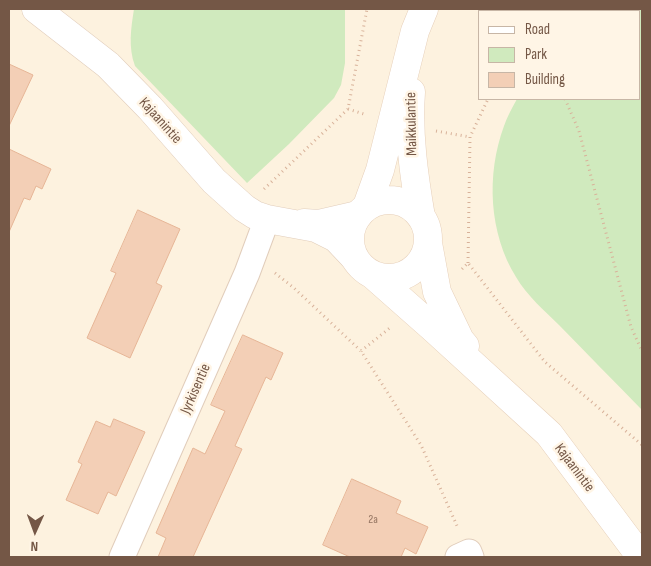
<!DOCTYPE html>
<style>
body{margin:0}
#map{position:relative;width:651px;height:566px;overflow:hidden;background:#fdf2df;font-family:"Sofia Sans Condensed",sans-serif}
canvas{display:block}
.frame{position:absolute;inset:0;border:10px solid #745746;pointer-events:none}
.legend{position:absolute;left:478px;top:10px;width:162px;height:90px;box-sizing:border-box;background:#fff5e6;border:1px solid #c7b6a6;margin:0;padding:6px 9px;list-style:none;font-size:15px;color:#745746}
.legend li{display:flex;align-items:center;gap:10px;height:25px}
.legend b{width:25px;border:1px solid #c7b6a6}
.north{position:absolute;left:10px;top:506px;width:50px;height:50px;-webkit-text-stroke:4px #fff5e6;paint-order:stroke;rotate:182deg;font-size:14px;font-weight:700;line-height:20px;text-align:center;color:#745746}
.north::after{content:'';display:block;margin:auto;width:18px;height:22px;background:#745746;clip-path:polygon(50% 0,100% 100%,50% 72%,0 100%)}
</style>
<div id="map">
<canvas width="651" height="566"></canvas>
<div class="frame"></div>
<ul class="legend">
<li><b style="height:6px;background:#fff"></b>Road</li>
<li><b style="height:14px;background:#d0eabe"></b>Park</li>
<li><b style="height:14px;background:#f3cfb6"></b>Building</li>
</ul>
<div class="north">N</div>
</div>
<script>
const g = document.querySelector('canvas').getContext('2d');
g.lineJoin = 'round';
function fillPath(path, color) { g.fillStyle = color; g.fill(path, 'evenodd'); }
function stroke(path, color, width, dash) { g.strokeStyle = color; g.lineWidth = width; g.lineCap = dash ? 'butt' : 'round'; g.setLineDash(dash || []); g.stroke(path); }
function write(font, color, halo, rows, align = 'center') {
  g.font = font + ' "Sofia Sans Condensed",sans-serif'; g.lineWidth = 5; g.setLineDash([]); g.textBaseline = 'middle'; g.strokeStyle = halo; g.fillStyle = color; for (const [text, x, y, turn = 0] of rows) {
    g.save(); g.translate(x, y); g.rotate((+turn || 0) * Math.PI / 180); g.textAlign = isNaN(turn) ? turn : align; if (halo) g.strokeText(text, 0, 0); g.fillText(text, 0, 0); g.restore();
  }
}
const green = new Path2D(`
 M134,9H345V63L341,85L334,98L289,144L247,183L135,66C128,47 131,28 134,9Z
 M564,9H642V410C615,382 587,354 559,325C545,311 527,296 516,277C489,233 486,175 504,126C507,117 512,108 517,99H640V11H562Z`);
const building = new Path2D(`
 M9,64L33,75L9,126Z
 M9,149L51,169L42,189L36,186L30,200L24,198L9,232Z
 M138,210L180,229L156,283L162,286L130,358L87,338L116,273L111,271Z
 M243,335L283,353L271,380L266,377L235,446L242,449L193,557H158L166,538L156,533L193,448L205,454L225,411L211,405Z
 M114,419L145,432L116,496L108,492L98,514L66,500L82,464L78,462L96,421L110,427Z
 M352,479L401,501L396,513L428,527L416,554L405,548L401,557H350L323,545Z`);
const path = new Path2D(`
 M530,11L531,9
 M565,99L579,131L631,327L642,351
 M348,109L367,115
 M436,131L470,137
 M264,189L348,109L367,9
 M468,263L470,137L488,99
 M462,269L468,263L545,362L642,445
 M275,273L294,288L361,351L421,445L458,528
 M361,351L391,327`);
const minor = new Path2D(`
 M122,557L247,273L267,219
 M458,557L469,552L471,557`);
const tertiary = new Path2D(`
 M36,9L108,65L150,108L214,181L244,208L255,215L267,219L316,228L336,238L353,256
 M304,223L319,224L358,215`);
const secondary = new Path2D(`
 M411,92C408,134 414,176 421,217
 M350 239a39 39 0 1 1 78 0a39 39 0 1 1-78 0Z
 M367,206L380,170L415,31L424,9
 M428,243L437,292L460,340L465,346
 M373,275L433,328L549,434L641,557`);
const numberNames = [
 ["2a",373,520]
];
const streetNames = [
 ["Kajaanintie",160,121,48],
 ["Maikkulantie",412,124,-91],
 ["Jyrkisentie",196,389,-66],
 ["Kajaanintie",574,468,53]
];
fillPath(green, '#d0eabe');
fillPath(building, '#f3cfb6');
stroke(building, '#e6b596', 1);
stroke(minor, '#e1cdbb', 27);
stroke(tertiary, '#e1cdbb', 29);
stroke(secondary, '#e6cfb9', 29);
stroke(path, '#d8b29a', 3, [1, 4]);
stroke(minor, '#fff', 25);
stroke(tertiary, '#fff', 28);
stroke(secondary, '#fff', 28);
write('12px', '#947562', null, numberNames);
write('15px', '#745746', '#fff5e6', streetNames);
</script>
